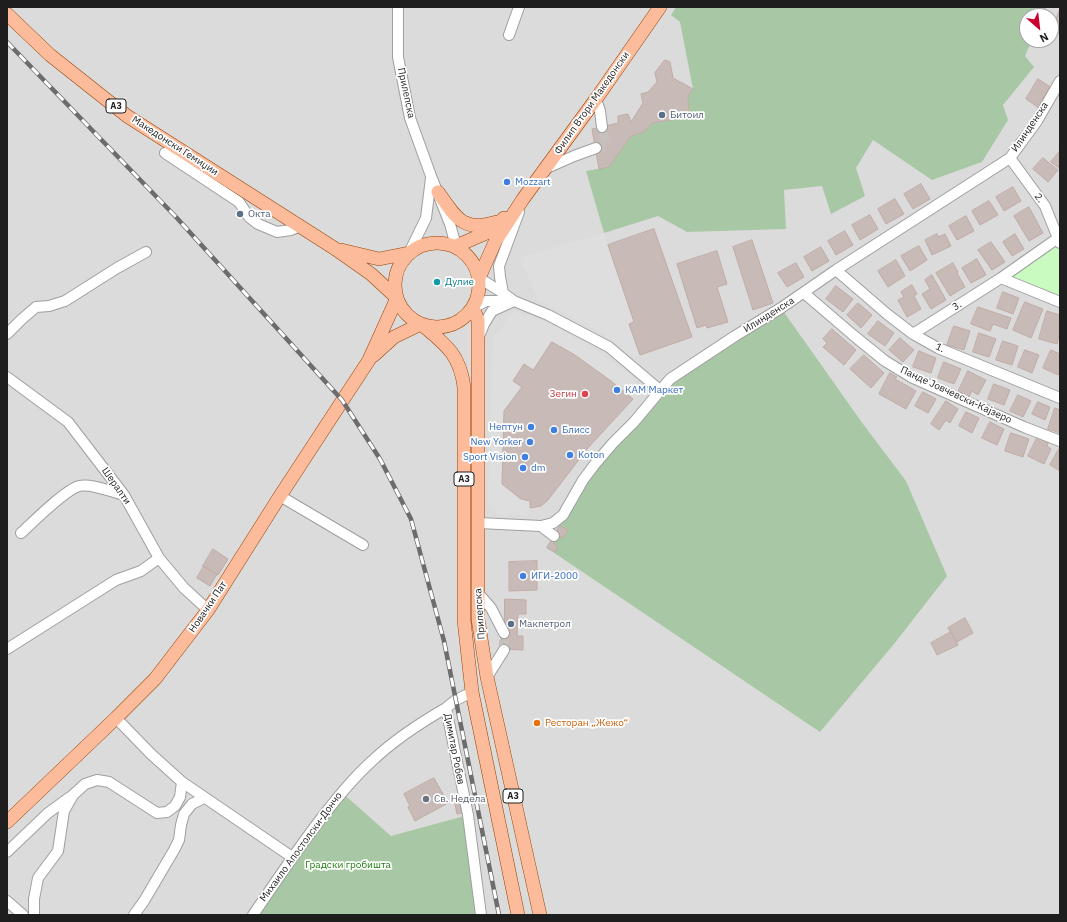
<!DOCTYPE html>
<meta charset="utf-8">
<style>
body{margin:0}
#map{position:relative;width:1067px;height:922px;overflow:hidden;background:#efe9e4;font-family:"IBM Plex Sans",sans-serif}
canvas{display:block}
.frame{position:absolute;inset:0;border:8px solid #1e1e1e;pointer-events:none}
.north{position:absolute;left:1019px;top:8px;width:40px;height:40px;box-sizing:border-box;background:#fff;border:1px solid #a5a5a5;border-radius:50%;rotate:152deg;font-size:11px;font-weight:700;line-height:16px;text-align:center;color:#1e1e1e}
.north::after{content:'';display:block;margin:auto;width:14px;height:18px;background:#cc002f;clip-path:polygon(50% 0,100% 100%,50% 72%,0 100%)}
</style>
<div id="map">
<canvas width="1067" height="922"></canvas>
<div class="frame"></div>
<div class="north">N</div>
</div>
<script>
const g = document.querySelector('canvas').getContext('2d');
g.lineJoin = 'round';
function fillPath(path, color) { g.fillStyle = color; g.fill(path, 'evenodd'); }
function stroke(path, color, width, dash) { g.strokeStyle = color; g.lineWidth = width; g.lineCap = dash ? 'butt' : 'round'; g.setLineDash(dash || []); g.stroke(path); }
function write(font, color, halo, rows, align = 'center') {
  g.font = font + ' "IBM Plex Sans",sans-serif'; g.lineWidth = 3.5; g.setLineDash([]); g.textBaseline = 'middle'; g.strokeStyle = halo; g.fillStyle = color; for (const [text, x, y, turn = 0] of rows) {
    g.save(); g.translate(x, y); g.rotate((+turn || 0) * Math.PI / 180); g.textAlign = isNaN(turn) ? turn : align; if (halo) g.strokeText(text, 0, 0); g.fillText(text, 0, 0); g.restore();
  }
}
const residential = new Path2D(`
 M7,7H1060V915H7ZM1027,16H1051V40H1027Z`);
const cemetery = new Path2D(`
 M676,7H1047L1043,16H1027V40H1032L1025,56L1034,67L1003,105L1008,120L982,162L932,180L873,140L856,168L865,196L831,214L822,186L784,190L786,229L687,232L658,216L604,233L586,171L609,167L631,136L644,132L652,123L689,117L688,96L693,89L680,22L671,15Z
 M781,308L863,424L906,481L947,576L894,644L820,732L547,548L565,517L583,480L670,379Z
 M341,792L391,836L468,815L481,915H253Z`);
const park = new Path2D(`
 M1060,243V302L1001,278Z`);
const parking = new Path2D(`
 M604,233L634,322L629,324L640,355L633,358L612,341L596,330L539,301L519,258Z
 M514,311L547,323L584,342L628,373L640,387L633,399L611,381L575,355L552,342L533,370L524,365L513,381L522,387L504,411L502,484L521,499L530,501L529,515H498L488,501L493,338Z`);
const building = new Path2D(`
 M1060,9V34L1052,30Z
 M665,60L670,62L673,78L693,89L688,96L689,117L652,123L644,132L631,136L609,167L599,169L592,129L618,123V116L628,114L631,122L643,103L641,94L648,92L657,82L655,73Z
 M1038,79L1052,88L1039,108L1026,99Z
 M1060,151V169L1051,162Z
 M1043,158L1058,170L1048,182L1033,169Z
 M921,184L930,199L913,209L904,194Z
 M1013,187L1021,201L1004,211L996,197Z
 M895,199L904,214L886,224L878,209Z
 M989,201L998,215L980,225L972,211Z
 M1029,207L1043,233L1029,241L1014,216Z
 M870,215L878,229L860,240L852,225Z
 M966,216L974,231L957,240L949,226Z
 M654,229L692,337L640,355L629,324L634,322L608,245Z
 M845,231L853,245L836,255L828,241Z
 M937,234L938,237L945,234L951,246L932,255L925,240Z
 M1015,234L1024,249L1012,256L1003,242Z
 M752,240L773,303L753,310L733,247Z
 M991,242L1005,262L992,270L978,250Z
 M919,246L927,260L910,271L901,256Z
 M821,247L829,261L812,271L804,257Z
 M717,251L727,284L717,287L728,322L707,328L706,325L697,328L677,264Z
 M977,259L986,275L971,283L962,268Z
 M896,260L905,276L888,287L878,271Z
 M796,263L804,277L787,287L778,273Z
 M953,263L958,272L957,273L965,287L950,296L936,273Z
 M932,275L946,300L931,309L922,294L930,289L925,280Z
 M912,285L917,294L914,296L921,309L907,317L898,300L904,297L901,292Z
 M836,286L853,299L843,312L826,299Z
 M1003,292L1019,298L1013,314L997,308Z
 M1025,302L1043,309L1031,338L1013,330Z
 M858,303L872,315L861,328L847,315Z
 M978,307L1011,318L1007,329L993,324L990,331L971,324Z
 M1047,311L1060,315V332L1057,344L1039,339Z
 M878,321L894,333L885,346L868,334Z
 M954,326L970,331L964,350L947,345Z
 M832,329L856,350L844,365L823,347L827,343L823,339Z
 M979,333L996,339L989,357L973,352Z
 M900,338L914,350L903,362L889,350Z
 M1003,341L1018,346L1012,365L996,360Z
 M552,342L575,355L611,381L633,399L587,449L548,500L541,506L530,508V501L521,499L502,484L504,411L522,387L513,381L524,364L533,370Z
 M1025,350L1039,355L1032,373L1018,367Z
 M1051,350L1060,354V371L1058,375L1043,368Z
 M919,351L936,358L931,373L913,367Z
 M864,355L884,373L871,388L850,369Z
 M944,362L961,369L954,384L938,378Z
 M968,371L986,380L978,395L972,391L968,398L958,392Z
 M890,373L897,377L895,379L916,391L906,409L879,394Z
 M994,384L1010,390L1004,405L988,399Z
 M923,392L936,399L928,413L915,406Z
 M1018,395L1031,401L1023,417L1010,411Z
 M946,401L958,409L950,423L946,420L939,430L931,424Z
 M1038,402L1050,407L1045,420L1032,414Z
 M1055,408L1060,410V433L1048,429Z
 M966,412L979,418L972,433L959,426Z
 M990,422L1004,429L997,445L982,438Z
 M1011,433L1029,439L1023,457L1005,451Z
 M1038,436L1049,441L1047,446L1051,449L1044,464L1028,456Z
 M1059,449L1060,450V471L1050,465Z
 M560,526L568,530L563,538L559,536L554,544L558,546L555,552L547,548Z
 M213,549L228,559L218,575L203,566Z
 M537,561V590L509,591V562Z
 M204,566L217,574L210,586L197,578Z
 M505,599L526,600V614H518L517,636H523V650L501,649V635L504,633Z
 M965,618L973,633L957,642L948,628Z
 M951,632L958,645L937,655L931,643Z
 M434,778L448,803L415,821L408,807L410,806L404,794Z
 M460,798L464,813L457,814L454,799Z`);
const minorTunnel = new Path2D(`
 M596,148L607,146L602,127
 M504,650V633`);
const minor = new Path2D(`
 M398,7V57L410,118L431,176L450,224L456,246
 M509,35L519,7
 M596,99L600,111L602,127
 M165,153L239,202L249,217L258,224L277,232L291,230L300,226
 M1010,158L1045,206L1060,243
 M547,168L574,156L596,148
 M519,212L499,266L500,277L503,293L514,301L548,315L609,347L661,391
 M409,253L426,218L431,178
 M836,270L887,314L913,334L938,348L1060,398
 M479,278L503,293
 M1001,278L1060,302
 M804,293L853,335L885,361L913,378L1024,427L1060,441
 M473,308L486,301H510
 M7,334L22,319L36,307L49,306L65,301L117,268L146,252
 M480,334L484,324L492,311L514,301
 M913,334L1001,278L1058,238
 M7,377L68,422L124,495L159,558L184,588L208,610
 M280,496L363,545
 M479,523L541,526L553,523L563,515L583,480L595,464L613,443L634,422L670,379L735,336L781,308L836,270L1010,158L1037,121L1060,81
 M541,526L554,536
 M21,533C33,522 65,490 79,486C92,483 111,492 124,495
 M478,593L491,608L504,633
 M7,649L116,580L141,571L159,558
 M487,677L504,650
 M472,692L456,700L446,708L468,815L481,915
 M116,718L151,754L182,782L292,857
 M7,852L48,813L70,797
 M7,901L23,915
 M34,915V899L38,878L58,851L64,811L73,795L85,784L97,780L109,782L157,813L167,812L175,806L180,797L182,782
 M134,915L144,901L174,850L179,840L181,825L184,814L192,804L204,798
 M253,915C275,883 296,851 320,820C336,799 352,779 372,761C394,740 420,723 446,708`);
const major = new Path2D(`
 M7,14L50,55L127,116L334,248L371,274L397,298L369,360L280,496L208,610L155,679L116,718L7,822
 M438,192C456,217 462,233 497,222
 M395 285a42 42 0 1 1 84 0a42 42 0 1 1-84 0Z
 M456,246L491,231L504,218
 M341,250L379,259L409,253
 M479,278L495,242L523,199L596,99L660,7
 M473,308L478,320V619L487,677L540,915
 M373,356L394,337L421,324C445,344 460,354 464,387V620L472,692L518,915`);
const rail = new Path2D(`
 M7,42L176,217L342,400L380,459L411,519L444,641L499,915`);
const markers = [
 [662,115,4,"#5c6f8a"],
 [507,182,4,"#3f7fe0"],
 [240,214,4,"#5c6f8a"],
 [437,282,4,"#0f9aa8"],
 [617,390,4,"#3f7fe0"],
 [585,394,4,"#e0444e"],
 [531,427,4,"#3f7fe0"],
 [554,430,4,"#3f7fe0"],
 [530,442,4,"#3f7fe0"],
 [570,455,4,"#3f7fe0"],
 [525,457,4,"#3f7fe0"],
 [523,468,4,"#3f7fe0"],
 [523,576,4,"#3f7fe0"],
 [511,624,4,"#5c6f8a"],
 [537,723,4,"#e8710a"],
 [426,799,4,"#6b7280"]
];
const shields = [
 [116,106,20],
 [464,479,20],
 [513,796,20]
];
const shieldNames = [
 ["A3",116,106],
 ["A3",464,479],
 ["A3",513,796]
];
const streetNames = [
 ["Прилепска",406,93,78],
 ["Филип Втори Македонски",592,103,-55],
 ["Илинденска",1030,127,-56],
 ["Македонски Гемиџии",175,146,33],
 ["2.",1039,198,54],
 ["3.",957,306,-33],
 ["Илинденска",769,315,-32],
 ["1.",940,348,25],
 ["Панде Јовчевски-Кајзеро",956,395,25],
 ["Шералти",116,486,55],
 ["Новачки Пат",208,607,-56],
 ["Прилепска",480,614,-94],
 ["Димитар Робев",454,749,79],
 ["Михаило Апостолски-Дончо",301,847,-54]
];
const serviceNames = [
 ["Битоил",670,115],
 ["Окта",248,214],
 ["Макпетрол",519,624]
];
const shopNames = [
 ["Mozzart",515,182],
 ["КАМ Маркет",625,390],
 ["Нептун",523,427,"right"],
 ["Блисс",562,430],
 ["New Yorker",522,442,"right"],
 ["Koton",578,455],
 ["Sport Vision",517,457,"right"],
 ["dm",531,468],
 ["ИГИ-2000",531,576]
];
const cultureNames = [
 ["Дулие",445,282]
];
const healthNames = [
 ["Зегин",577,394]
];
const foodNames = [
 ["Ресторан „Жежо“",545,723]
];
const worshipNames = [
 ["Св. Недела",434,799]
];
const parkNames = [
 ["Градски гробишта",348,865]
];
fillPath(residential, '#dcdbdb');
fillPath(cemetery, '#a8c8a5');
fillPath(park, '#c9fac0');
fillPath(parking, '#dedede');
fillPath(building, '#c7bab7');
stroke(building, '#c1aca6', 1);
stroke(minorTunnel, '#c5c0bc', 10, [10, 5]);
stroke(minor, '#9f9f9f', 12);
stroke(major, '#984200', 14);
stroke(minor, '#fff', 10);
stroke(major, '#fcbc9c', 13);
stroke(rail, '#6c6c6c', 4.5);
stroke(rail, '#fff', 3, [9]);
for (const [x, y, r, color] of markers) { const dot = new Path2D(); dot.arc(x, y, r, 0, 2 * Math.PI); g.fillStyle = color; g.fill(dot); stroke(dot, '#fff', 1.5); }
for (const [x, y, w] of shields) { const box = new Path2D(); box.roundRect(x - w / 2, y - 7, w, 14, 3); g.fillStyle = '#fff'; g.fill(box); stroke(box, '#1e1e1e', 1); }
write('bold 9px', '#1e1e1e', null, shieldNames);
write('10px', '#1e1e1e', '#fff', streetNames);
write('10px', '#4e5e75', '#fff', serviceNames, 'left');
write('10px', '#366cbe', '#fff', shopNames, 'left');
write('10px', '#0d838f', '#fff', cultureNames, 'left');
write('10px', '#be3a42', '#fff', healthNames, 'right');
write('10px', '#c56008', '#fff', foodNames, 'left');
write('10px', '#5b616d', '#fff', worshipNames, 'left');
write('10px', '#1c7d0b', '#fff', parkNames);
</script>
